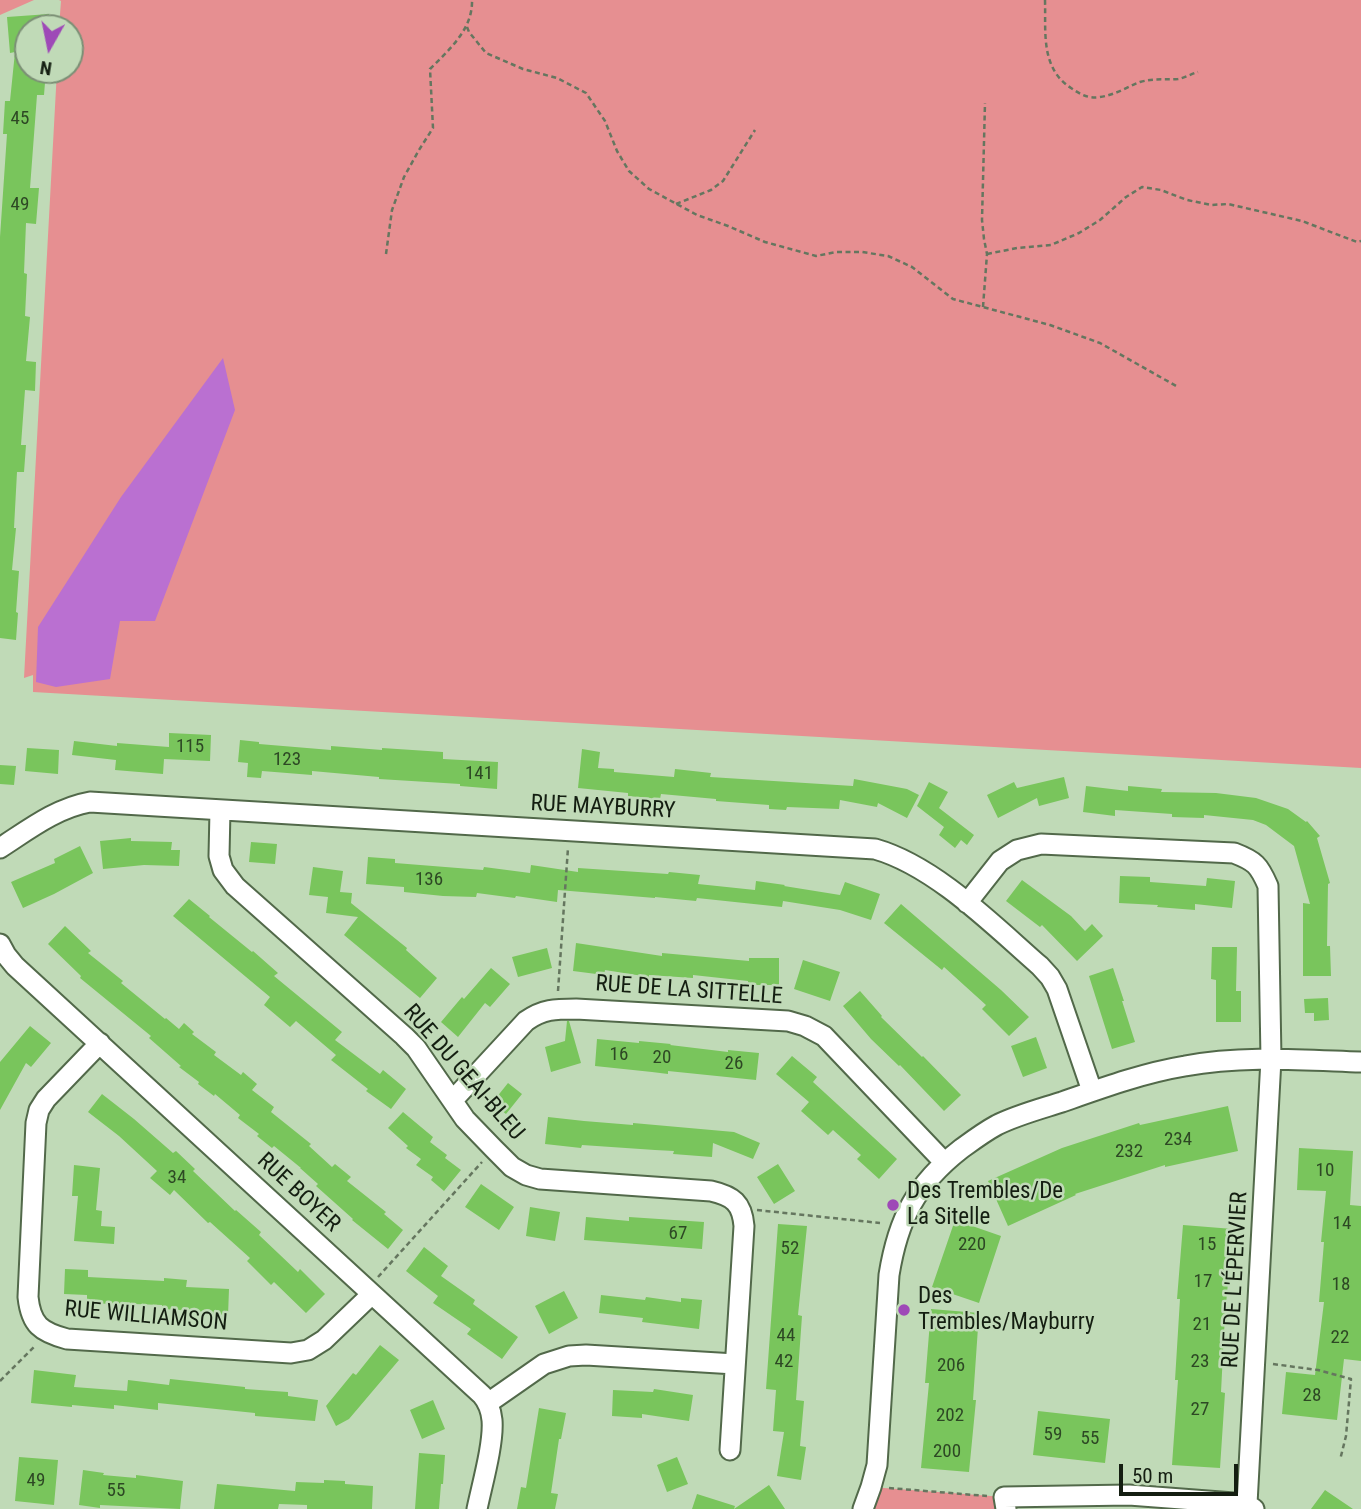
<!DOCTYPE html>
<meta charset="utf-8">
<style>
body{margin:0}
#map{position:relative;width:1361px;height:1509px;overflow:hidden;background:#c0dab7;font-family:"Roboto Condensed",sans-serif}
canvas{display:block}
.north{position:absolute;left:14px;top:14px;width:70px;height:70px;box-sizing:border-box;background:#c0dab7;border:2px solid #7b8f75;border-radius:50%;rotate:189deg;font-size:19px;font-weight:700;line-height:28px;text-align:center;color:#141e11}
.north::after{content:'';display:block;margin:auto;width:24px;height:32px;background:#9e49b7;clip-path:polygon(50% 0,100% 100%,50% 72%,0 100%)}
.scale{position:absolute;left:1119px;top:1464px;width:119px;height:32px;box-sizing:border-box;border:4px solid #141e11;border-top:0;padding-left:9px;font-size:21px;line-height:24px;white-space:nowrap;color:#141e11;-webkit-text-stroke:5px #c0dab7;paint-order:stroke}
</style>
<div id="map">
<canvas width="1361" height="1509"></canvas>
<div class="north">N</div>
<div class="scale">50 m</div>
</div>
<script>
const g = document.querySelector('canvas').getContext('2d');
g.lineJoin = 'round';
function fillPath(path, color) { g.fillStyle = color; g.fill(path, 'evenodd'); }
function stroke(path, color, width, dash) { g.strokeStyle = color; g.lineWidth = width; g.lineCap = dash ? 'butt' : 'round'; g.setLineDash(dash || []); g.stroke(path); }
function write(font, color, halo, rows, align = 'center') {
  g.font = font + ' "Roboto Condensed",sans-serif'; g.lineWidth = 5; g.setLineDash([]); g.textBaseline = 'middle'; g.strokeStyle = halo; g.fillStyle = color; for (const [text, x, y, turn = 0] of rows) {
    g.save(); g.translate(x, y); g.rotate((+turn || 0) * Math.PI / 180); g.textAlign = isNaN(turn) ? turn : align; if (halo) g.strokeText(text, 0, 0); g.fillText(text, 0, 0); g.restore();
  }
}
const green = new Path2D(`
 M0,0H34L0,15Z
 M59,0H1361V768L33,692V675L24,678L57,70H70V28H59L61,1Z
 M871,1487L1004,1497L1006,1509H863Z`);
const water = new Path2D(`
 M223,358L235,410L155,621H120L110,679L56,687L36,682L38,627L121,497Z`);
const building = new Path2D(`
 M49,14L50,28H28V70H46L44,95H37L30,188H39L36,224L26,223L24,273L27,274L25,316L30,317L26,361L36,362L35,391L25,390L21,445H26L24,472H17L14,528H16L12,570L19,571L16,612L18,613L16,640L0,638V237L7,134H3L5,101H10L15,52L10,53L7,17Z
 M169,733L211,735L210,761L164,759L163,774L115,770L116,760L72,755L74,741L117,746V743L169,747Z
 M240,740L259,742V744L331,750V746L382,750V748L443,752V759L498,762L497,789L460,786V784L379,779V777L312,771V775L262,771L261,778L247,777L248,763L238,762Z
 M27,748L59,750L58,774L25,771Z
 M582,749L600,752L598,768L614,769V772L674,777L675,769L711,773L710,777L853,786L854,779L907,789L919,795L907,818L878,803L877,807L840,800L839,809L787,807L786,810L769,809V805L716,801V799L661,794L660,799L628,796V793L578,788Z
 M0,765L16,766L14,785L0,784Z
 M1064,777L1069,798L1039,806L1037,798L998,818L987,795L1014,782L1017,788Z
 M929,782L948,792L939,808L974,835L967,845L961,840L955,848L939,835L944,827L917,806Z
 M1086,786L1128,791V786L1162,789L1161,792L1216,793L1256,798L1288,809L1306,822L1307,821L1320,836L1317,838L1330,883L1328,884L1327,946H1330L1331,976H1303V903L1310,904L1294,846L1266,825L1253,820L1204,815V818L1172,817V814L1115,810V816L1083,812Z
 M131,838V841L172,842L171,850H180L179,866L144,865L103,869L100,841Z
 M251,842L277,844L275,864L249,862Z
 M80,846L93,873L54,894L23,908L11,882L55,863L54,859Z
 M368,857L395,859V863L483,870L484,867L530,873L531,865L578,872V868L668,874L669,872L700,875L698,884L755,890L756,881L785,885L784,886L840,895L845,882L880,894L871,920L840,910L783,901L782,907L697,898L696,901L655,897V898L558,890L557,902L516,896L515,898L477,893L476,897L443,896L404,892V887L366,884Z
 M313,867L343,871L340,892L352,893L351,903L407,948L406,950L437,978L420,998L344,935L358,917L326,913L328,897L309,895Z
 M1120,876L1150,877V882L1206,886L1207,878L1235,881L1232,908L1195,904V910L1157,907L1158,905L1119,903Z
 M1022,880L1071,916L1085,931L1092,924L1103,936L1077,961L1042,925L1040,927L1006,901Z
 M189,899L210,916L209,917L252,952L253,951L278,973L274,976L342,1032L335,1040L380,1074L383,1070L406,1089L391,1109L366,1091L368,1089L331,1060L336,1055L296,1021L290,1027L264,1005L270,997L173,916Z
 M901,904L1001,990L1029,1017L1009,1036L982,1009L986,1005L944,967L942,970L884,923Z
 M65,926L91,951L88,953L123,981L121,983L165,1019L166,1018L179,1029L184,1023L194,1032L192,1034L216,1052L214,1055L241,1075L243,1072L257,1084L252,1090L274,1107L271,1112L311,1144L309,1146L332,1167L335,1164L351,1177L347,1181L386,1212L384,1214L403,1230L388,1249L352,1220L353,1219L316,1186L318,1184L300,1168H301L274,1146L272,1148L257,1136L259,1134L238,1118L240,1115L215,1094L214,1096L198,1084L199,1082L179,1067L181,1066L149,1038L151,1036L80,978L81,976L48,944Z
 M576,943L662,956V953L749,961V958H779V985H748V981L693,975V978L649,975V977L605,970L604,975L573,971Z
 M1212,947H1237L1236,991H1241V1022H1216V980L1211,979Z
 M547,948L552,968L518,977L512,957Z
 M803,960L840,972L830,1001L794,989Z
 M491,968L510,984L490,1007L485,1003L458,1037L441,1022L462,997L464,999Z
 M1113,968L1124,1001H1122L1135,1042L1112,1049L1089,976Z
 M860,991L882,1016L881,1017L922,1057L923,1056L961,1095L944,1111L900,1065L899,1066L871,1039L843,1006Z
 M1328,998L1329,1020L1314,1021V1013H1305L1304,999Z
 M567,1021H569L581,1063L551,1072L545,1047L565,1041Z
 M30,1026L51,1043L31,1067L26,1063L0,1110V1062Z
 M1036,1037L1047,1068L1023,1077L1011,1046Z
 M597,1039L639,1043V1041L671,1044L670,1045L728,1052V1050L759,1053L756,1080L668,1071V1074L652,1072L595,1066Z
 M792,1056L817,1077L813,1082L897,1159L879,1179L857,1159L861,1155L833,1130L828,1135L801,1111L809,1102L776,1074Z
 M508,1083L522,1094L506,1114L492,1103Z
 M102,1094L134,1119L173,1153L176,1151L195,1169L193,1171L235,1211L236,1210L261,1232L259,1235L298,1272L300,1269L325,1294L306,1313L274,1282L271,1285L247,1261L250,1258L210,1222L208,1223L174,1190L170,1195L150,1178L157,1171L119,1136L88,1112Z
 M1228,1106L1238,1151L1165,1167V1165L1075,1194L1076,1195L1008,1226L988,1181L1062,1148L1139,1123L1140,1125Z
 M403,1112L433,1137L430,1142L447,1155L445,1158L461,1170L444,1191L431,1180L433,1177L416,1165L421,1159L406,1148L408,1146L388,1128Z
 M548,1117L584,1121L633,1125V1123L734,1132L760,1143L753,1159L713,1143L712,1157L673,1154L674,1151L655,1150L582,1145L581,1148L545,1144Z
 M1299,1148L1353,1151L1350,1205L1361,1206V1361L1344,1359L1337,1420L1282,1414L1286,1372L1315,1375L1324,1302H1319L1324,1242H1321L1326,1191L1297,1190Z
 M778,1164L795,1191L774,1204L757,1177Z
 M74,1165L100,1168L96,1210L102,1211L101,1226L115,1227L114,1244L74,1241L78,1196H72Z
 M481,1184L514,1207L499,1230L465,1207Z
 M530,1207L560,1212L555,1241L526,1236Z
 M586,1217L629,1221V1217L704,1222L702,1249L584,1240Z
 M955,1220L1001,1236L979,1303L932,1287Z
 M778,1224L807,1226L798,1315L802,1316L796,1400L804,1401L800,1446L806,1447L801,1480L777,1476L784,1432L773,1431L776,1390L766,1389Z
 M1183,1225L1233,1229L1225,1315L1221,1392L1225,1393L1220,1468L1172,1465L1178,1380H1175L1180,1299H1177Z
 M424,1247L448,1266L441,1276L475,1300L473,1304L518,1337L502,1359L467,1334L471,1329L433,1303L438,1296L406,1271Z
 M65,1269L88,1270V1277L164,1281V1278L187,1280L186,1287L229,1289L228,1316L194,1314L195,1311L162,1309V1305L134,1304L133,1308L115,1307V1304L87,1303V1295L64,1294Z
 M564,1291L578,1318L549,1334L535,1306Z
 M601,1295L645,1300L646,1297L681,1302V1298L702,1300L699,1329L642,1322L643,1318L599,1313Z
 M931,1309L979,1313L973,1400H976L969,1472L921,1468L929,1383H925Z
 M380,1345L399,1360L349,1419L336,1426L326,1406L353,1373L356,1375Z
 M34,1370L76,1375L74,1387L127,1391L128,1380L169,1385L170,1379L245,1387V1389L288,1392V1396L318,1400L315,1421L255,1416V1413L158,1403V1410L114,1405V1409L72,1405V1407L31,1403Z
 M654,1389L693,1395L689,1421L642,1414V1418L612,1416L613,1390L653,1392Z
 M433,1400L445,1429L422,1439L410,1410Z
 M539,1408L566,1413L561,1439H559L551,1493L558,1494L555,1509H517L521,1487L526,1488Z
 M1038,1411L1110,1419L1105,1463L1033,1455Z
 M419,1453L445,1455L443,1484H441L439,1509H415Z
 M19,1457L58,1460L54,1505L15,1501Z
 M677,1457L688,1484L667,1492L657,1465Z
 M83,1470L104,1473L103,1475L136,1478V1475L183,1481L180,1509L100,1505V1508L79,1505Z
 M324,1480L345,1481V1484L373,1486L372,1509H307V1505L279,1504L278,1509H214L217,1484L295,1491L296,1482L324,1483Z
 M769,1485L785,1509H692L697,1494L735,1506L734,1509Z
 M1325,1490L1353,1509H1311Z`);
const path = new Path2D(`
 M1045,0C1046,31 1040,68 1071,88C1080,94 1088,99 1100,97C1115,95 1127,87 1140,82C1154,78 1164,80 1178,79C1184,78 1191,74 1198,72
 M467,27L469,32L486,53L523,69L557,78L586,93L605,121L617,151L629,171L649,189L697,215L728,226L765,242L816,256L836,252H862L888,256L912,267L953,299L1050,325L1100,343L1178,387
 M676,204L711,190L723,181L755,130
 M386,254L392,210L404,177L419,150L433,128L430,69C449,50 473,29 472,0
 M987,254L1017,248L1051,245L1079,233L1100,220L1126,197L1142,187L1161,190L1187,200L1211,205L1228,204L1302,221L1357,242L1361,241
 M983,307L987,254L984,239L982,220L985,103
 M558,991L568,848
 M757,1210L880,1223
 M378,1277L482,1162
 M1273,1364L1318,1370L1351,1379L1346,1436L1340,1460
 M0,1381L36,1345
 M889,1488L987,1496`);
const minor = new Path2D(`
 M220,810L219,856L223,870L235,886L404,1036L416,1048L465,1119L494,1149L512,1167L526,1175L540,1179L711,1191C733,1196 742,1203 744,1226L730,1450
 M0,848C28,830 56,808 90,802L875,849C935,866 993,925 1040,966L1050,977L1057,989L1092,1091
 M967,903L1000,861L1017,850L1041,844L1234,853C1255,861 1259,865 1268,886L1271,1059L1247,1504
 M0,944L6,955L15,966L482,1395C488,1402 491,1410 492,1420C494,1443 482,1485 477,1509
 M100,1043L46,1099L39,1110L36,1123L28,1297C31,1325 41,1332 67,1339L291,1353L308,1350L324,1340L372,1294
 M453,1100L526,1021C543,1009 555,1009 576,1009L788,1021L805,1026L824,1036L944,1162
 M488,1403L544,1364L569,1356L586,1355L735,1364
 M863,1509L871,1487L877,1465L889,1275C898,1219 916,1184 961,1149C972,1141 984,1132 997,1125C1017,1115 1040,1109 1062,1102C1102,1088 1143,1073 1185,1066C1242,1055 1303,1060 1361,1062
 M1006,1509L1004,1497L1129,1495L1247,1504L1254,1509`);
const markers = [
 [893,1205,7,"#9e49b7"],
 [904,1310,7,"#9e49b7"]
];
const numberNames = [
 ["45",20,119],
 ["49",20,205],
 ["115",190,747],
 ["123",287,760],
 ["141",479,774],
 ["136",429,880],
 ["16",619,1055],
 ["20",662,1058],
 ["26",734,1064],
 ["234",1178,1140],
 ["232",1129,1152],
 ["10",1325,1171],
 ["34",177,1178],
 ["14",1342,1224],
 ["67",678,1234],
 ["220",972,1245],
 ["15",1207,1245],
 ["52",790,1249],
 ["17",1203,1282],
 ["18",1341,1285],
 ["21",1202,1325],
 ["44",786,1336],
 ["22",1340,1338],
 ["42",784,1362],
 ["23",1200,1362],
 ["206",951,1366],
 ["28",1312,1396],
 ["27",1200,1410],
 ["202",950,1416],
 ["59",1053,1435],
 ["55",1090,1439],
 ["200",947,1452],
 ["49",36,1481],
 ["55",116,1491]
];
const streetNames = [
 ["RUE MAYBURRY",603,808,3],
 ["RUE DE LA SITTELLE",689,991,4],
 ["RUE DU GEAI-BLEU",463,1073,49],
 ["RUE BOYER",298,1193,43],
 ["RUE DE L'ÉPERVIER",1236,1280,-87],
 ["RUE WILLIAMSON",146,1317,5]
];
const poiNames = [
 ["Des Trembles/De",907,1192],
 ["La Sitelle",907,1218],
 ["Des",918,1297],
 ["Trembles/Mayburry",918,1323]
];
fillPath(green, '#e68f91');
fillPath(water, '#ba70d1');
fillPath(building, '#79c55c');
stroke(minor, '#52694a', 23);
stroke(path, '#65765f', 2.5, [5, 3.5]);
stroke(minor, '#fff', 19);
for (const [x, y, r, color] of markers) { const dot = new Path2D(); dot.arc(x, y, r, 0, 2 * Math.PI); g.fillStyle = color; g.fill(dot); stroke(dot, '#c0dab7', 2.5); }
write('19px', '#2d4824', null, numberNames);
write('23px', '#141e11', '#c0dab7', streetNames);
write('23px', '#141e11', '#c0dab7', poiNames, 'left');
</script>
